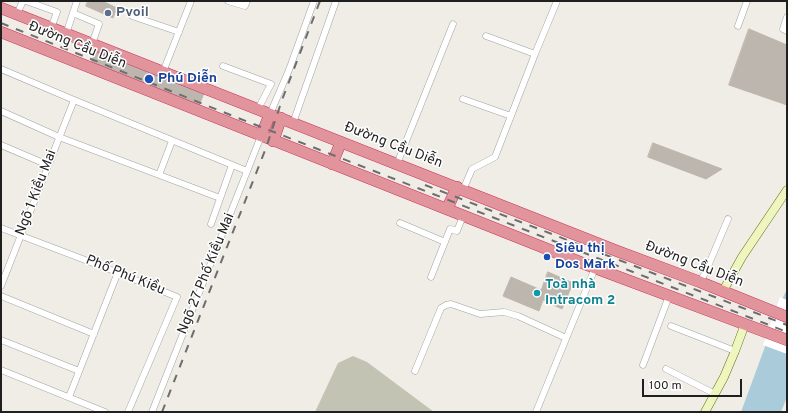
<!DOCTYPE html>
<meta charset="utf-8">
<style>
body{margin:0}
#map{position:relative;width:788px;height:413px;overflow:hidden;background:#efede6;font-family:Overpass,sans-serif}
canvas{display:block}
.frame{position:absolute;inset:0;border:2px solid #1f1f1f;pointer-events:none}
.scale{position:absolute;left:642px;top:379px;width:100px;height:18px;box-sizing:border-box;border:2px solid #1f1f1f;border-top:0;padding-left:5px;font-size:12px;line-height:14px;white-space:nowrap;color:#1f1f1f;-webkit-text-stroke:3px #fff;paint-order:stroke}
</style>
<div id="map">
<canvas width="788" height="413"></canvas>
<div class="frame"></div>
<div class="scale">100 m</div>
</div>
<script>
const g = document.querySelector('canvas').getContext('2d');
g.lineJoin = 'round';
function fillPath(path, color) { g.fillStyle = color; g.fill(path, 'evenodd'); }
function stroke(path, color, width, dash) { g.strokeStyle = color; g.lineWidth = width; g.lineCap = dash ? 'butt' : 'round'; g.setLineDash(dash || []); g.stroke(path); }
function write(font, color, halo, rows, align = 'center') {
  g.font = font + ' Overpass,sans-serif'; g.lineWidth = 3; g.setLineDash([]); g.textBaseline = 'middle'; g.strokeStyle = halo; g.fillStyle = color; for (const [text, x, y, turn = 0] of rows) {
    g.save(); g.translate(x, y); g.rotate((+turn || 0) * Math.PI / 180); g.textAlign = isNaN(turn) ? turn : align; if (halo) g.strokeText(text, 0, 0); g.fillText(text, 0, 0); g.restore();
  }
}
const construction = new Path2D(`
 M353,356L367,362L434,412H315L338,363Z`);
const water = new Path2D(`
 M787,290V397L781,412H741L784,295Z`);
const pier = new Path2D(`
 M780,297L787,300V354L763,345Z`);
const building = new Path2D(`
 M88,1H102L117,8L113,18L86,6Z
 M749,29L787,45V105L729,85Z
 M99,45L206,88L197,111L89,68Z
 M653,143L722,169L706,179L648,157Z
 M548,272L573,283L562,309L543,300L539,311L503,296L511,277L541,290Z`);
const street = new Path2D(`
 M26,1L57,12L51,28
 M228,1L245,6L247,1
 M73,13L99,24L92,44
 M17,14L23,1
 M132,16L179,32
 M787,17L783,29L787,31
 M738,26L747,1
 M66,34L77,1
 M486,36L535,54
 M223,66L271,84L258,109
 M1,69L74,100L247,171
 M163,72L191,1
 M463,99L511,116
 M1,111L59,137L220,198
 M270,114L289,70L314,1
 M293,123L336,1
 M1,145L48,165
 M397,164L453,24
 M159,175L172,141
 M463,190L472,169L495,157L535,54L557,1
 M400,223L445,242
 M211,224L232,165
 M1,228L114,271L177,297L128,412
 M431,277L450,229L457,231L463,216
 M700,282L706,271L728,219
 M1,286L74,100
 M1,296L94,334
 M671,326L735,351
 M1,340L79,371
 M643,365L669,296
 M666,369L715,394
 M1,370L105,412
 M415,371L441,308L446,305L451,304L480,314L504,312L518,316L566,338
 M69,397L118,272
 M152,412L261,136
 M536,412L595,268`);
const secondary = new Path2D(`
 M723,291L742,257L787,190
 M705,412L724,377L735,351L745,324`);
const highway = new Path2D(`
 M1,8L617,251L700,282L787,317
 M1,32L595,268L787,340
 M261,136L270,114
 M273,141L281,118
 M332,164L341,142
 M447,209L457,187`);
const rail = new Path2D(`
 M1,23L238,118L787,332
 M425,185L787,325
 M162,412L266,148L282,100L320,1`);
const markers = [
 [108,13,4,"#5c6f8a"],
 [149,79,5,"#1a4fb4"],
 [547,257,4,"#1a4fb4"],
 [537,293,4,"#0f9aa8"]
];
const serviceNames = [
 ["Pvoil",116,13]
];
const streetNames = [
 ["Đường Cầu Diễn",77,46,22],
 ["Đường Cầu Diễn",393,146,21],
 ["Ngõ 1 Kiều Mai",37,193,-69],
 ["Đường Cầu Diễn",694,265,21],
 ["Ngõ 27 Phố Kiều Mai",207,274,-68],
 ["Phố Phú Kiều",125,276,22]
];
const transitNames = [
 ["Phú Diễn",158,79],
 ["Siêu thị",555,249],
 ["Dos Mark",555,265]
];
const cultureNames = [
 ["Toà nhà",545,285],
 ["Intracom 2",545,301]
];
fillPath(construction, '#c2c3b2');
fillPath(water, '#aacbda');
fillPath(pier, '#fff');
fillPath(building, '#bcb6af');
stroke(building, '#c0b5aa', 1);
stroke(street, '#a3a3a3', 7);
stroke(secondary, '#5d700d', 9);
stroke(highway, '#cf325b', 12);
stroke(street, '#fff', 6);
stroke(secondary, '#eef5be', 8);
stroke(highway, '#e1949c', 11);
stroke(rail, '#6d6d6d', 2, [8, 8]);
for (const [x, y, r, color] of markers) { const dot = new Path2D(); dot.arc(x, y, r, 0, 2 * Math.PI); g.fillStyle = color; g.fill(dot); stroke(dot, '#fff', 1.5); }
write('bold 14px', '#4e5e75', '#fff', serviceNames, 'left');
write('14px', '#1f1f1f', '#fff', streetNames);
write('bold 14px', '#164399', '#fff', transitNames, 'left');
write('bold 14px', '#0d838f', '#fff', cultureNames, 'left');
</script>
